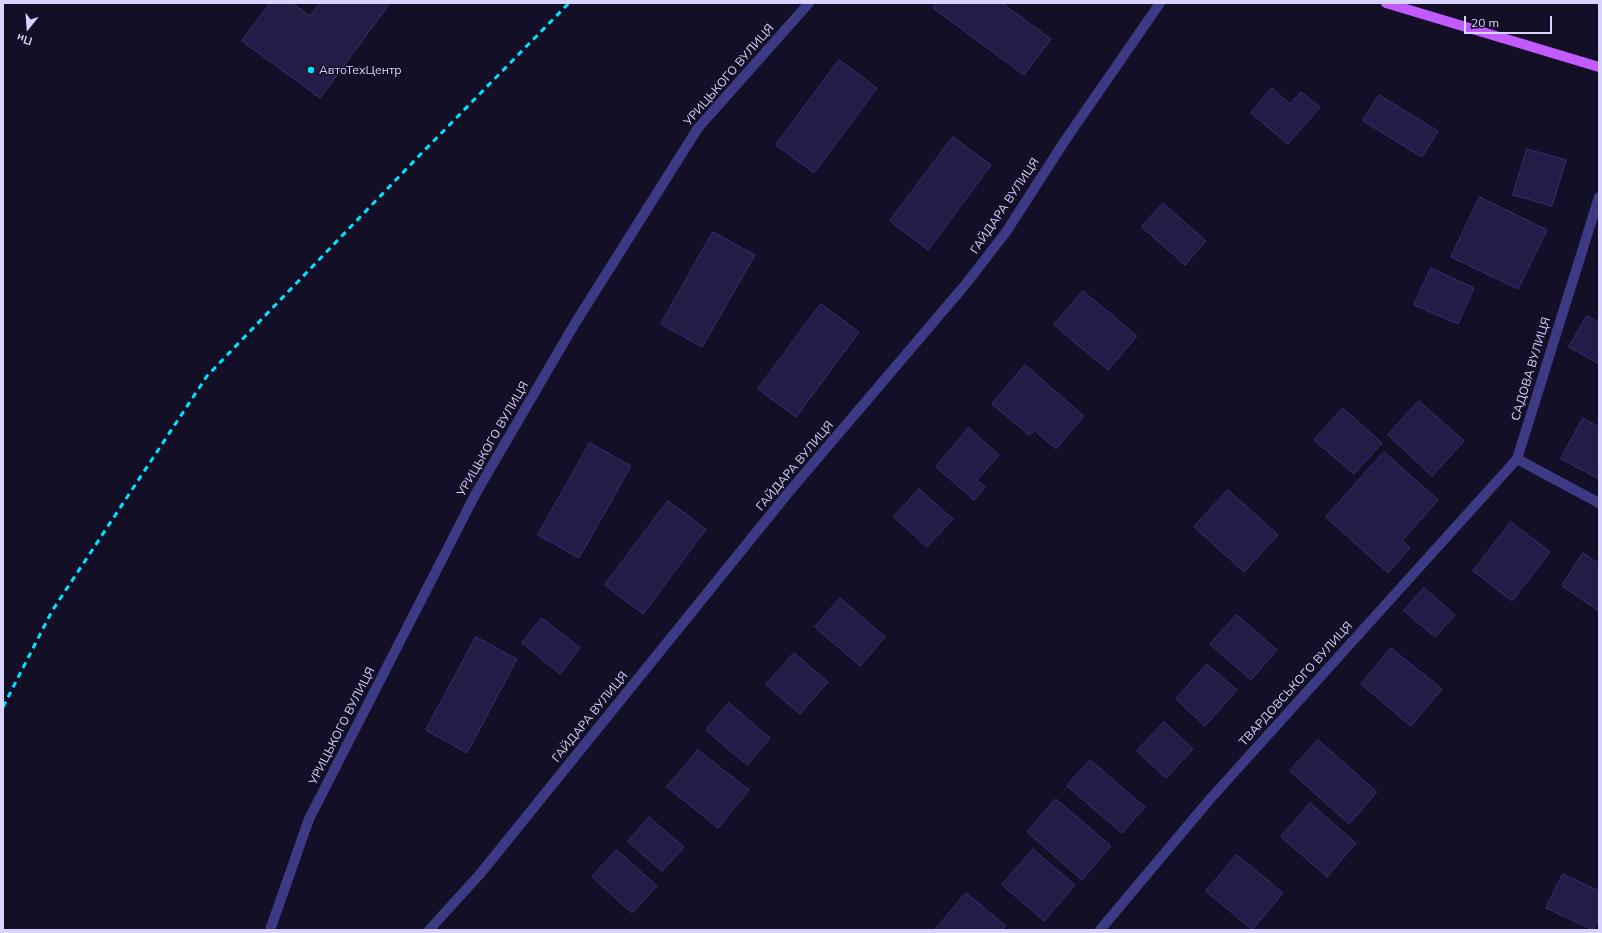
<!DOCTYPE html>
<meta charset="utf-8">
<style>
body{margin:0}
#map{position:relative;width:1602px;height:933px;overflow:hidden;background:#130f26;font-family:Mulish,sans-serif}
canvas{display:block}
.frame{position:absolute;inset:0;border:4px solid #d9d4ff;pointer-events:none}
.north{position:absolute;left:8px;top:8px;width:40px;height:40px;-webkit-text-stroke:3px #130f26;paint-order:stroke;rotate:197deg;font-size:11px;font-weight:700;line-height:16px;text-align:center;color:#d9d4ff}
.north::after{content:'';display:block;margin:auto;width:14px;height:18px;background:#d9d4ff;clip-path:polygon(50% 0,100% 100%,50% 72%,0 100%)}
.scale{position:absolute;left:1464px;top:16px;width:88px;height:18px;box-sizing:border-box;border:2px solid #d9d4ff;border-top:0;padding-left:5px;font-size:12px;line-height:14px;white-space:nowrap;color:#d9d4ff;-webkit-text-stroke:3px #130f26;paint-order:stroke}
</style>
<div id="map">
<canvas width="1602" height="933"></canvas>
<div class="frame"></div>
<div class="north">Пн</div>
<div class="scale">20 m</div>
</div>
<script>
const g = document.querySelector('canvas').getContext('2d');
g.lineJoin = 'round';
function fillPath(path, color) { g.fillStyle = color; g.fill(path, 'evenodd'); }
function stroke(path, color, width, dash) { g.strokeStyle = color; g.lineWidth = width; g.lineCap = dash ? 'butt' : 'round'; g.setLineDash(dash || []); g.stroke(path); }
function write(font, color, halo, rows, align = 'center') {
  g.font = font + ' Mulish,sans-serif'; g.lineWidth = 3; g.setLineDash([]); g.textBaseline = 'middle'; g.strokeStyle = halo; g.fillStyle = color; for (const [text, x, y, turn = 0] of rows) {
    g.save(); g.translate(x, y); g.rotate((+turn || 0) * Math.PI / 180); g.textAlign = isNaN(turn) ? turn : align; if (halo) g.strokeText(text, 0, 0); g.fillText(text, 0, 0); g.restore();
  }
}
const building = new Path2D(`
 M270,3H292L310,16L320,3H390L320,98L242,41Z
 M936,3H1002L1051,39L1024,75L933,8Z
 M839,60L877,88L814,173L776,145Z
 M1272,88L1290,104L1301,92L1320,107L1288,144L1251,113Z
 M1379,95L1438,131L1422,157L1363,121Z
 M953,137L991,165L928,250L890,221Z
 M1527,149L1566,160L1552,206L1513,195Z
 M1480,197L1547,230L1518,289L1451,257Z
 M1163,203L1206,241L1185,265L1142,227Z
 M713,232L755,255L702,347L661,324Z
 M1431,268L1474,288L1458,324L1414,305Z
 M1083,291L1137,336L1108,370L1054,325Z
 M821,304L859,332L796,417L758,389Z
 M1587,316L1599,323V364L1569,347Z
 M1025,365L1084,416L1056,449L1035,431L1029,435L992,404Z
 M1419,401L1464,441L1432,476L1388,435Z
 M1343,408L1382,443L1354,474L1314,440Z
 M1583,418L1599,427V479L1561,459Z
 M969,428L999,455L977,480L985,487L974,500L936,467Z
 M590,443L631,466L579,558L538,535Z
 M1384,452L1438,500L1402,541L1410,548L1388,573L1326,517Z
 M919,489L953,519L927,547L894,517Z
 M1228,490L1278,535L1244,572L1194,527Z
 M668,501L706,529L643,614L605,585Z
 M1511,522L1550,552L1512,601L1473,571Z
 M1583,553L1599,564V611L1562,586Z
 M1424,588L1455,615L1435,637L1404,611Z
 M840,598L885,637L860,666L815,627Z
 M1237,615L1277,650L1251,680L1210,644Z
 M542,618L580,648L560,674L522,643Z
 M476,637L517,659L467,753L426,730Z
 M1391,648L1442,689L1411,726L1361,684Z
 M794,653L828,682L800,714L766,685Z
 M1207,664L1237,690L1205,726L1176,699Z
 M729,703L770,738L747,765L706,730Z
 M1164,722L1193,749L1166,778L1137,751Z
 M1318,740L1377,792L1349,824L1290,771Z
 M698,750L749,790L718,828L667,787Z
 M1090,760L1145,807L1122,833L1067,786Z
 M1056,799L1111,846L1082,880L1027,832Z
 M1310,803L1356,843L1327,877L1281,837Z
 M649,817L684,847L662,871L628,842Z
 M1033,849L1075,885L1044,921L1002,885Z
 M617,850L657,886L632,913L592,877Z
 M1237,855L1283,893L1252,930L1206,891Z
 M1563,874L1599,891V917L1593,930L1546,908Z
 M966,893L1006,926L1002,930H935Z`);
const minor = new Path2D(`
 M1599,197L1517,459L1599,503
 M270,930L309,819L476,493L574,325L698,128L809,3
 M429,930L480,874L788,493L965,285L1006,232L1064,142L1160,3
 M1100,930L1211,798L1517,459`);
const major = new Path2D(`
 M1386,3L1599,67`);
const rail = new Path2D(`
 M3,707L52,611L207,376L416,159L569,3`);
const markers = [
 [311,70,4,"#00e5ff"]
];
const poiNames = [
 ["АвтоТехЦентр",319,70]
];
const streetNames = [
 ["УРИЦЬКОГО ВУЛИЦЯ",729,75,-49],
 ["ГАЙДАРА ВУЛИЦЯ",1005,206,-56],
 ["САДОВА ВУЛИЦЯ",1531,369,-73],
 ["УРИЦЬКОГО ВУЛИЦЯ",493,439,-60],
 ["ГАЙДАРА ВУЛИЦЯ",795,466,-50],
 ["ТВАРДОВСЬКОГО ВУЛИЦЯ",1296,684,-48],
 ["ГАЙДАРА ВУЛИЦЯ",590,717,-51],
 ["УРИЦЬКОГО ВУЛИЦЯ",342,726,-63]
];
fillPath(building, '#241b47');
stroke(building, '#3b2d73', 1);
stroke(minor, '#3d3a85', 10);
stroke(major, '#c25bff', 10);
stroke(rail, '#00e5ff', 3, [6, 5]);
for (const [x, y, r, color] of markers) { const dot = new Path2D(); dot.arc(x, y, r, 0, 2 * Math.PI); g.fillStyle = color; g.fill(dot); stroke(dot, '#130f26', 1.5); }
write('12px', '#d9d4ff', '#130f26', poiNames, 'left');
write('12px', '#d9d4ff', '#130f26', streetNames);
</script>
